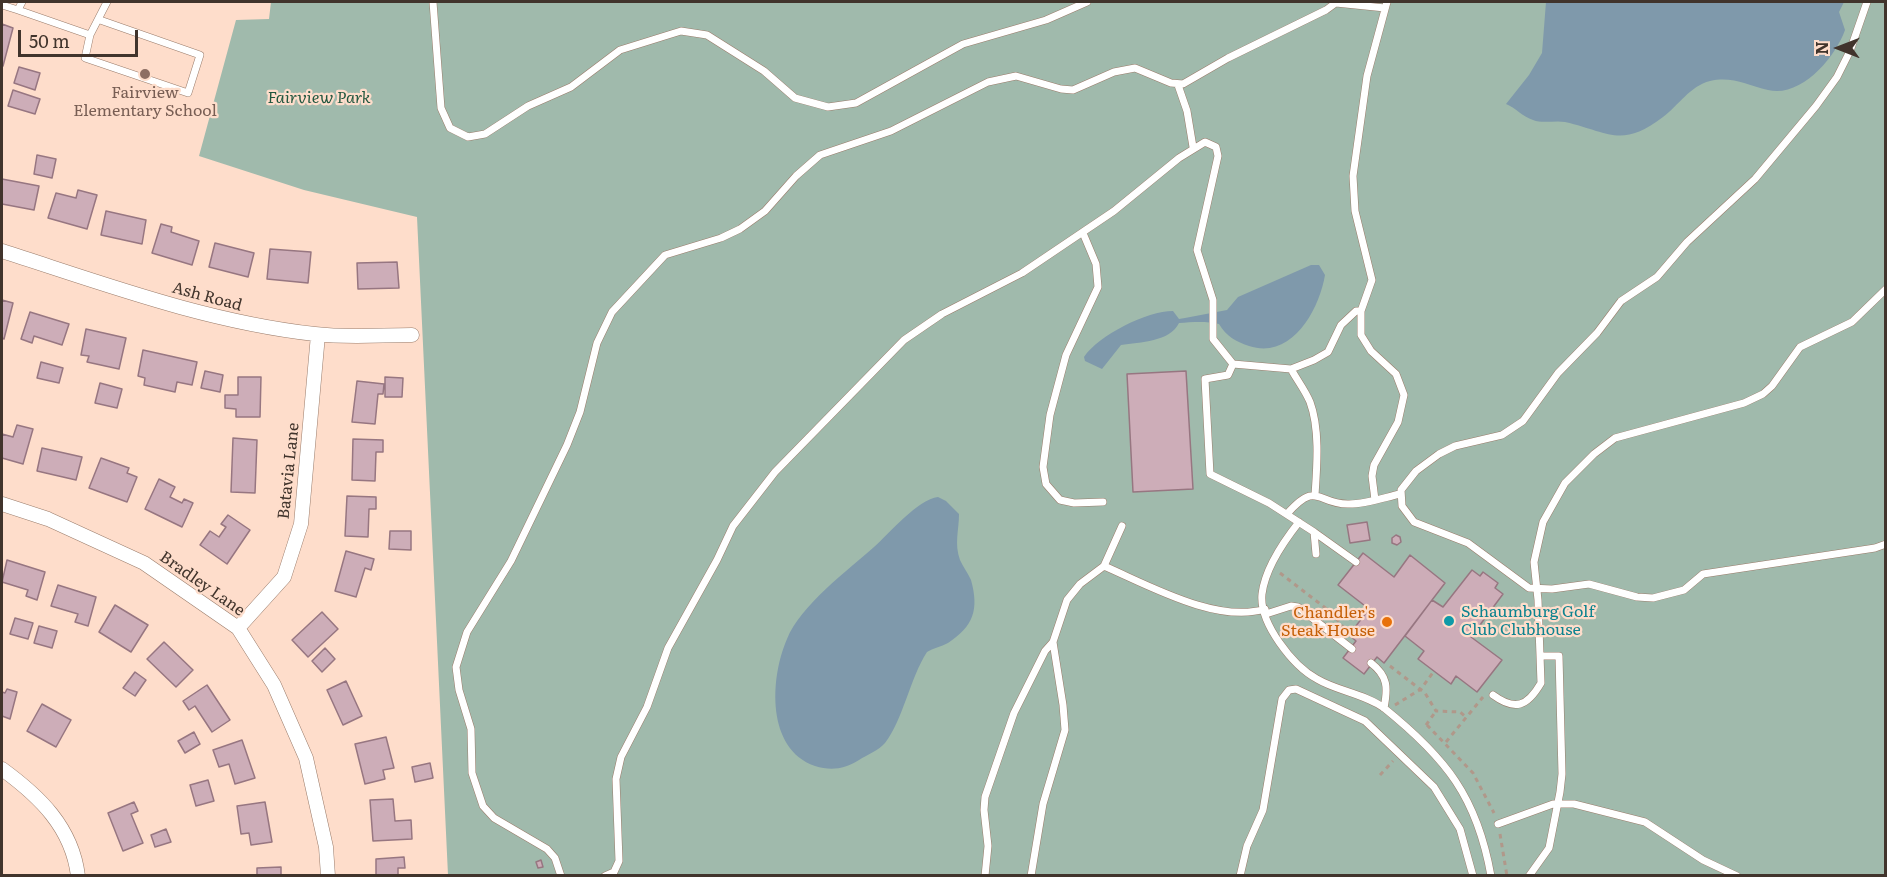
<!DOCTYPE html>
<style>
body{margin:0}
#map{position:relative;width:1887px;height:877px;overflow:hidden;background:#feddcb;font-family:Literata,serif}
canvas{display:block}
.frame{position:absolute;inset:0;border:3px solid #41342c;pointer-events:none}
.north{position:absolute;left:1809px;top:18px;width:60px;height:60px;-webkit-text-stroke:4px #feddcb;paint-order:stroke;rotate:270deg;font-size:16px;font-weight:700;line-height:24px;text-align:center;color:#41342c}
.north::after{content:'';display:block;margin:auto;width:21px;height:27px;background:#41342c;clip-path:polygon(50% 0,100% 100%,50% 72%,0 100%)}
.scale{position:absolute;left:18px;top:30px;width:120px;height:27px;box-sizing:border-box;border:3px solid #41342c;border-top:0;padding-left:8px;font-size:18px;line-height:21px;white-space:nowrap;color:#41342c;-webkit-text-stroke:4px #feddcb;paint-order:stroke}
</style>
<div id="map">
<canvas width="1887" height="877"></canvas>
<div class="frame"></div>
<div class="north">N</div>
<div class="scale">50 m</div>
</div>
<script>
const g = document.querySelector('canvas').getContext('2d');
g.lineJoin = 'round';
function fillPath(path, color) { g.fillStyle = color; g.fill(path, 'evenodd'); }
function stroke(path, color, width, dash) { g.strokeStyle = color; g.lineWidth = width; g.lineCap = dash ? 'butt' : 'round'; g.setLineDash(dash || []); g.stroke(path); }
function write(font, color, halo, rows, align = 'center') {
  g.font = font + ' Literata,serif'; g.lineWidth = 4.5; g.setLineDash([]); g.textBaseline = 'middle'; g.strokeStyle = halo; g.fillStyle = color; for (const [text, x, y, turn = 0] of rows) {
    g.save(); g.translate(x, y); g.rotate((+turn || 0) * Math.PI / 180); g.textAlign = isNaN(turn) ? turn : align; if (halo) g.strokeText(text, 0, 0); g.fillText(text, 0, 0); g.restore();
  }
}
const green = new Path2D(`
 M271,2H1885V875H448L417,217L304,190L199,156L236,20L269,19Z`);
const water = new Path2D(`
 M1546,2H1844L1839,12L1845,30C1835,58 1801,98 1768,90C1747,85 1732,76 1710,81C1690,86 1679,105 1663,117C1621,149 1609,132 1565,122C1555,120 1543,124 1533,120C1523,117 1516,108 1506,104L1529,75L1542,53Z
 M1311,265H1319L1325,275C1319,310 1292,360 1249,346C1235,341 1227,337 1219,324C1207,321 1192,322 1179,323C1170,342 1140,342 1121,345L1102,369L1085,361L1084,357C1099,335 1147,311 1173,311L1179,319L1185,318L1227,310L1238,297Z
 M938,497L946,501L959,514C959,530 954,544 960,560C963,567 968,573 971,580C979,609 974,626 948,643C941,647 933,648 927,652C910,678 903,720 885,743C879,750 867,755 859,760C845,769 831,771 815,766C766,749 770,678 787,639C800,606 848,570 874,547C890,533 918,499 938,497Z`);
const building = new Path2D(`
 M2,24L13,28L3,66H2Z
 M19,67L40,73L35,90L14,83Z
 M13,90L40,99L35,114L8,106Z
 M37,155L56,159L52,178L34,174Z
 M2,179L39,186L34,210L2,204Z
 M78,190L97,195L87,229L48,218L56,193L76,198Z
 M106,211L146,220L142,244L101,235Z
 M161,224L172,227L171,232L199,241L192,265L152,253Z
 M215,243L254,253L248,277L209,267Z
 M270,249L311,252L308,283L267,279Z
 M397,262L399,288L358,289L357,263Z
 M2,300L13,303L4,339L2,338Z
 M30,312L69,324L62,345L34,336L32,343L21,339Z
 M86,329L126,338L119,369L87,362L89,356L81,355Z
 M143,350L197,362L192,385L177,382L175,392L144,385L145,378L138,376Z
 M41,362L63,368L59,383L37,378Z
 M205,371L223,375L220,392L201,388Z
 M1186,371L1193,489L1133,492L1127,374Z
 M238,377H261L260,417H236V409L225,408V395H238Z
 M385,377L403,378L402,397H385Z
 M357,381L384,384L383,394H378L375,424L352,422Z
 M100,383L122,389L117,408L95,403Z
 M17,425L33,429L23,464L2,458V434L13,437Z
 M233,438L257,440L255,493L231,492Z
 M353,439L383,440V452H376L375,481L352,480Z
 M42,448L82,457L76,480L37,471Z
 M101,458L129,468L127,473L137,477L127,502L89,488Z
 M159,479L175,487L170,497L182,503L184,499L193,503L182,527L145,509Z
 M347,496L376,497V509H369L368,537L345,536Z
 M228,515L250,530L227,564L200,545L210,531L219,537L226,527L221,524Z
 M1367,522L1370,540L1350,543L1347,525Z
 M390,531H411V550L389,549Z
 M1396,535L1400,537L1401,542L1397,545L1392,543V538Z
 M346,551L374,559L371,570L365,568L356,597L335,591Z
 M1363,553L1394,577L1410,555L1445,583L1384,663L1377,657L1364,674L1343,658L1356,641L1349,635L1369,609L1338,585Z
 M7,560L45,572L37,600L26,596L28,590L2,582Z
 M1472,570L1480,576L1483,572L1498,583L1495,588L1503,594L1471,637L1502,660L1477,692L1456,676L1451,684L1418,659L1424,651L1405,636L1432,600L1443,607Z
 M58,585L96,597L88,626L75,622L78,614L51,606Z
 M115,605L148,625L131,652L99,632Z
 M322,612L338,629L308,657L292,640Z
 M15,618L33,623L28,639L10,634Z
 M39,626L57,631L52,648L34,643Z
 M164,642L193,670L176,687L147,659Z
 M325,648L335,659L322,672L312,661Z
 M135,672L146,680L135,696L123,688Z
 M346,681L362,716L343,725L327,690Z
 M207,685L230,720L212,732L195,706L189,710L183,701Z
 M7,689L17,692L10,719L2,716V692L5,693Z
 M42,704L71,720L56,747L27,731Z
 M194,732L200,744L185,753L178,741Z
 M386,737L394,768L383,770L385,779L365,784L355,744Z
 M242,740L255,778L235,784L229,764L219,767L213,750Z
 M430,763L433,778L415,782L412,767Z
 M208,780L214,801L196,806L190,785Z
 M393,799L395,821L411,820L412,839L373,841L370,800Z
 M134,802L138,811L131,814L143,843L123,851L108,813Z
 M265,802L272,842L251,845L249,833L241,834L237,806Z
 M166,829L171,842L155,847L151,835Z
 M404,857L405,868H398V876H376V859Z
 M541,860L543,867L538,868L536,862Z
 M281,867V876H257V868Z`);
const path = new Path2D(`
 M1280,573L1332,613L1343,627
 M1503,626L1510,618
 M1390,666L1425,693L1436,711L1460,712L1466,717
 M1395,705L1421,689L1434,671
 M1426,725L1436,711
 M1427,725L1473,773L1494,813
 M1446,742L1483,697
 M1380,775L1393,761
 M1500,834L1507,876`);
const service = new Path2D(`
 M22,2L18,10L90,35
 M433,2L441,108L450,128L468,137L485,134L528,106L571,87L620,50L681,31L707,35L764,71L795,98L828,107L856,103L963,44L1046,20L1087,2
 M1867,2L1850,51L1837,77L1816,106L1755,179L1687,242L1657,277L1621,301L1597,333L1558,373L1523,421L1502,435L1455,446L1439,454L1416,471L1401,490L1402,506L1414,522L1468,543L1529,588L1552,589L1589,584L1637,597L1653,598L1684,590L1703,574L1875,548L1886,544
 M1336,3L1385,8
 M2,5L18,10
 M100,20L200,55L188,93L85,58L90,35L107,2
 M1178,85L1187,111L1193,147
 M1083,233L1096,264L1098,287L1066,355L1050,415L1043,467L1046,484L1060,500L1074,503L1103,502
 M1233,364L1228,375L1205,379L1210,474L1269,503L1314,532L1316,554
 M1233,364L1291,369L1314,360L1328,352L1341,325L1356,311H1361
 M1291,369C1297,380 1305,390 1310,402C1320,429 1317,466 1315,495
 M1375,500L1372,476L1374,465L1398,422L1404,395L1396,374L1371,351L1361,335V311L1372,280L1355,211L1353,176L1367,76L1387,2
 M1287,514C1318,479 1317,505 1349,504C1366,504 1383,498 1400,494
 M1299,522C1284,541 1265,569 1262,594C1259,623 1293,666 1317,679C1337,691 1365,694 1384,708C1446,758 1477,797 1491,876
 M1314,532L1356,562
 M1104,566C1148,585 1217,624 1265,609
 M1266,614L1291,606L1298,607L1352,649
 M1371,663C1388,676 1388,688 1384,708
 M1493,695C1515,711 1527,707 1541,683L1538,600L1534,562L1543,522L1565,483L1594,454L1615,438L1744,403L1763,394L1772,386L1800,347L1852,322L1886,289
 M1498,824L1553,804H1574L1645,822L1703,860L1737,876
 M561,876L555,858L547,849L494,818L483,806L472,773L471,729L459,690L456,667L467,632L511,561L567,445L580,412L597,343L612,312L665,255L721,238L740,229L765,211L796,176L820,155L891,131L988,82L1016,76L1061,89L1073,90L1114,72L1135,68L1171,83L1183,84L1228,58L1326,10L1337,2
 M605,876L614,872L619,861L616,779L621,757L647,707L668,648L717,560L733,526L775,472L904,340L942,314L1022,273L1114,211L1179,158L1205,142L1216,147L1218,156L1197,250L1213,300V339L1233,364
 M985,876L988,846L984,810L985,797L1014,713L1045,651L1053,642L1067,600L1080,584L1104,566L1122,526
 M1031,876L1043,804L1065,730L1063,705L1053,642
 M1240,876L1247,846L1263,810L1282,699L1289,690L1296,689L1365,721L1434,787L1460,829L1473,876
 M1529,876L1549,848L1560,792L1562,774L1559,656H1541`);
const minor = new Path2D(`
 M2,251C105,284 207,322 315,334C347,338 380,335 412,335
 M2,504L48,519L144,563L238,628L274,685L306,758L326,847L328,876
 M238,628L284,577L301,524L318,335
 M2,769C39,796 72,827 78,876`);
const markers = [
 [145,74,6,"#8d6e63"],
 [1449,621,6,"#0f9aa8"],
 [1387,622,6,"#e8710a"]
];
const educationNames = [
 ["Fairview",145,93],
 ["Elementary School",145,111]
];
const parkNames = [
 ["Fairview Park",319,98]
];
const streetNames = [
 ["Ash Road",207,297,15],
 ["Batavia Lane",289,471,-84],
 ["Bradley Lane",202,584,35]
];
const cultureNames = [
 ["Schaumburg Golf",1461,612],
 ["Club Clubhouse",1461,630]
];
const foodNames = [
 ["Chandler's",1375,613],
 ["Steak House",1375,631]
];
fillPath(green, '#a0baac');
fillPath(water, '#7f99ab');
fillPath(building, '#cdadb8');
stroke(building, '#977681', 1.5);
stroke(service, '#9a7c6b', 8);
stroke(minor, '#9a7c6b', 15);
stroke(path, '#b0988a', 3, [4.5, 4.5]);
stroke(service, '#fff', 7);
stroke(minor, '#fff', 14);
for (const [x, y, r, color] of markers) { const dot = new Path2D(); dot.arc(x, y, r, 0, 2 * Math.PI); g.fillStyle = color; g.fill(dot); stroke(dot, '#feddcb', 2); }
write('16px', '#785e54', '#feddcb', educationNames);
write('italic 16px', '#20563e', '#feddcb', parkNames);
write('16px', '#41342c', '#feddcb', streetNames);
write('16px', '#0d838f', '#feddcb', cultureNames, 'left');
write('16px', '#c56008', '#feddcb', foodNames, 'right');
</script>
